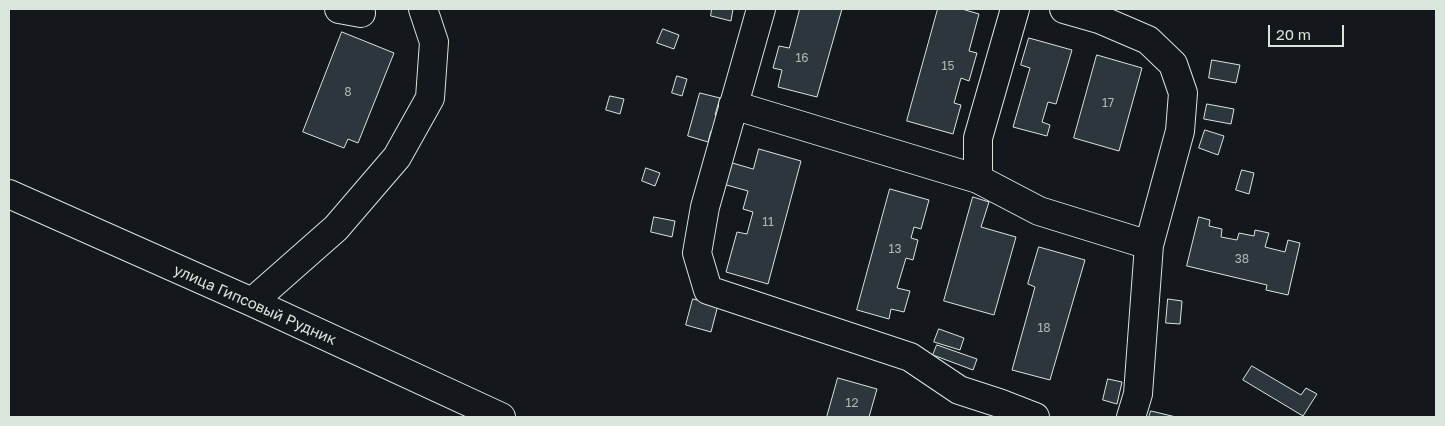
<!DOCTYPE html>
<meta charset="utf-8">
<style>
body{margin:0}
#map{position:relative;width:1445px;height:426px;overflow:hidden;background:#14181c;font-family:"Golos Text",sans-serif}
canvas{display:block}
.frame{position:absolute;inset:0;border:10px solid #d8e6dc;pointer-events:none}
.scale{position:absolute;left:1268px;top:25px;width:76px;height:22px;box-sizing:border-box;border:2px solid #d8e6dc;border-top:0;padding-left:6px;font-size:15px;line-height:18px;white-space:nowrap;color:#d8e6dc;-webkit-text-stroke:4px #14181c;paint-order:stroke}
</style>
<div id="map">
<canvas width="1445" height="426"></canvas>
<div class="frame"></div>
<div class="scale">20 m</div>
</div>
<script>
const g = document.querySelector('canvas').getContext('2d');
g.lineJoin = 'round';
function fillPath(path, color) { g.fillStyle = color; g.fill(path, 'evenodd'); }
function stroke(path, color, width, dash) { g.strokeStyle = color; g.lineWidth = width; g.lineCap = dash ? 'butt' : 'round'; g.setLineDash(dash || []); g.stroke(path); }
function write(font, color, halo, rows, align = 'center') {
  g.font = font + ' "Golos Text",sans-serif'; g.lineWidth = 4; g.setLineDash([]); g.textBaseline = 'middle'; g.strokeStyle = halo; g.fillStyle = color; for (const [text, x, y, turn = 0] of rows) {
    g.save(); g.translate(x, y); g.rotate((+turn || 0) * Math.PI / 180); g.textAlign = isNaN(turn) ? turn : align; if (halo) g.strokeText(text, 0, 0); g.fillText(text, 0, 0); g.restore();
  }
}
const building = new Path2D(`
 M712,9H733L731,21L711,16Z
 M800,9H842L817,97L778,87L782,70L773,68L779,46L789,48Z
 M938,9H962L979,14L969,51L977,53L969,81L961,78L954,103L961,105L953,134L907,121Z
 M663,29L679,35L674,49L657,43Z
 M342,32L394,53L358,143L348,139L344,148L303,132Z
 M1029,38L1072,50L1056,104L1048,102L1042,122L1050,125L1047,136L1013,127L1030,68L1021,65Z
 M1097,55L1142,68L1119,151L1074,138Z
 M1212,60L1240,65L1236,83L1209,78Z
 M677,76L687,79L682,96L672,93Z
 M700,93L720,98L715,115L722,116L717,133L711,131L708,142L688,136Z
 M610,96L624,99L620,114L606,110Z
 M1207,104L1234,109L1231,124L1204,119Z
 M1205,130L1224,136L1218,155L1199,148Z
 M759,149L801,161L768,284L726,272L737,232L747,234L753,212L743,209L748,191L723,184L729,162L753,169Z
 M646,168L660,173L655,186L642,181Z
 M1242,170L1254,173L1249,194L1236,190Z
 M890,189L929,200L921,229L914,227L911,238L918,240L913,260L906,258L897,288L910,291L904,312L891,309L889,319L857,310Z
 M973,197L989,202L981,227L1016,237L994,315L944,301Z
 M654,217L675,221L672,237L651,232Z
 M1199,217L1210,220L1209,226L1222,229L1221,237L1237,240L1239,233L1254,236L1255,230L1269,233L1265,247L1285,252L1288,240L1300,243L1288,295L1266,290L1267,285L1187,266Z
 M1039,247L1085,260L1050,380L1012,370L1035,287L1028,284Z
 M693,299L718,305L711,332L686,325Z
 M1168,299L1182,301L1180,324L1166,323Z
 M939,329L964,338L960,350L934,342Z
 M937,345L977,359L973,370L933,355Z
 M1252,366L1301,395L1306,388L1317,394L1303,416L1243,380Z
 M838,378L877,389L869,417H827Z
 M1108,379L1122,382L1117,404L1103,400Z
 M1151,411L1176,417H1149Z`);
const minor = new Path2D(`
 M339,9L361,13
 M761,9L705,207L697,253L708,290L910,357L959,390L999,403L1035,417
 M1064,9L1099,19L1148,40L1173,64L1183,93L1180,131L1149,245L1138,394L1131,417
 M733,105L978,179L1039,211L1149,245
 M978,179V138L1015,9
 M9,194L252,302L501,417
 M252,302L336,228L397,157L430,98L434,42L423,9`);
const numberNames = [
 ["16",802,58],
 ["15",948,66],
 ["8",348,92],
 ["17",1108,103],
 ["11",768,222],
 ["13",895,249],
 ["38",1242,259],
 ["18",1044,328],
 ["12",852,403]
];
const streetNames = [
 ["улица Гипсовый Рудник",255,305,24]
];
fillPath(building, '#2c363c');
stroke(building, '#d8e6dc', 1);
stroke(minor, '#d8e6dc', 30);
stroke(minor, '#14181c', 28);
write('12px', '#adbab4', null, numberNames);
write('15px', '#d8e6dc', '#14181c', streetNames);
</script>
